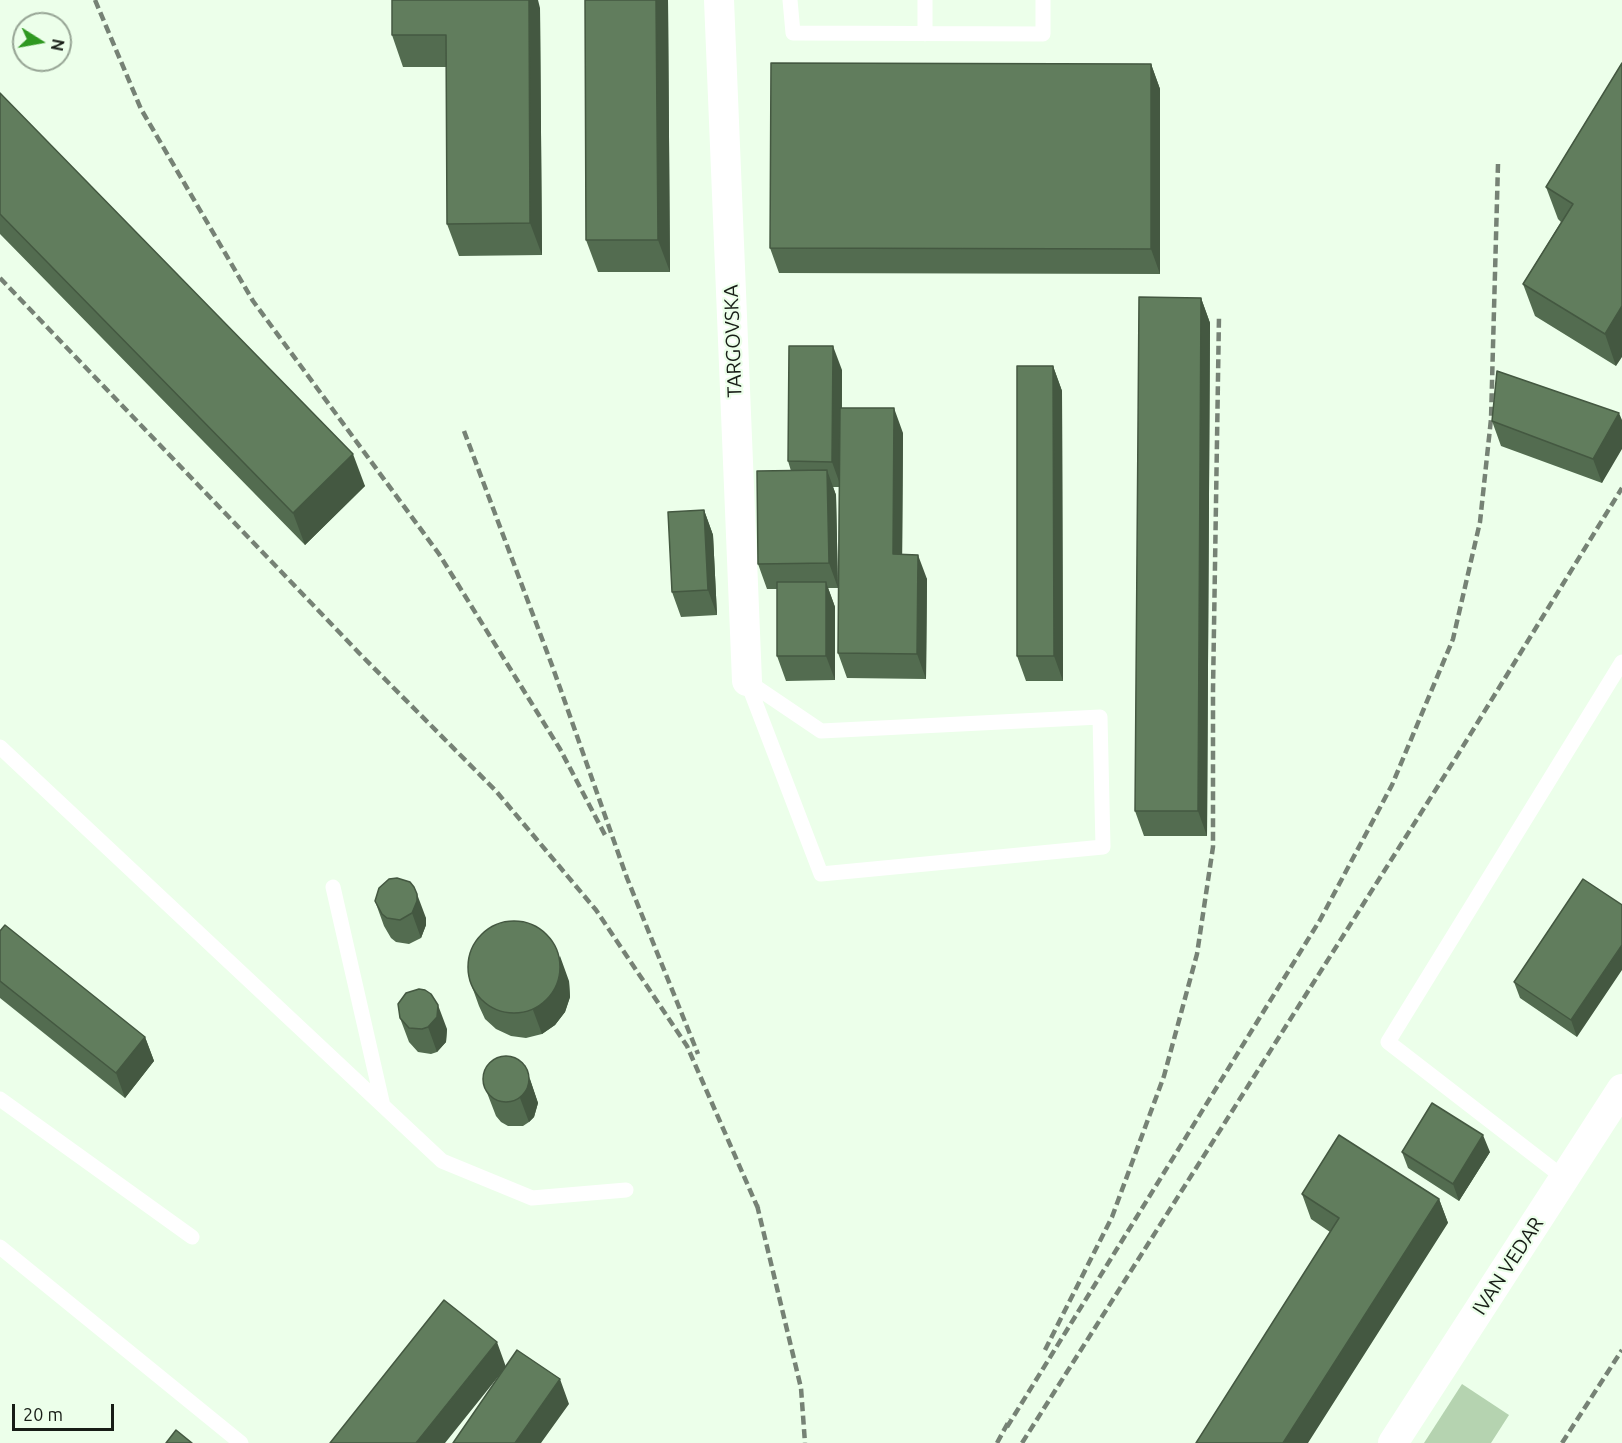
<!DOCTYPE html>
<style>
body{margin:0}
#map{position:relative;width:1622px;height:1443px;overflow:hidden;background:#ecffea;font-family:Ubuntu,sans-serif}
canvas{display:block}
.north{position:absolute;left:12px;top:12px;width:60px;height:60px;box-sizing:border-box;background:#ecffea;border:2px solid #97a595;border-radius:50%;rotate:101deg;font-size:16px;font-weight:700;line-height:24px;text-align:center;color:#171d16}
.north::after{content:'';display:block;margin:auto;width:21px;height:27px;background:#2f9821;clip-path:polygon(50% 0,100% 100%,50% 72%,0 100%)}
.scale{position:absolute;left:12px;top:1404px;width:102px;height:27px;box-sizing:border-box;border:3px solid #171d16;border-top:0;padding-left:8px;font-size:18px;line-height:21px;white-space:nowrap;color:#171d16;-webkit-text-stroke:4px #ecffea;paint-order:stroke}
</style>
<div id="map">
<canvas width="1622" height="1443"></canvas>
<div class="north">N</div>
<div class="scale">20 m</div>
</div>
<script>
const g = document.querySelector('canvas').getContext('2d');
g.lineJoin = 'round';
function fillPath(path, color) { g.fillStyle = color; g.fill(path, 'evenodd'); }
function stroke(path, color, width, dash) { g.strokeStyle = color; g.lineWidth = width; g.lineCap = dash ? 'butt' : 'round'; g.setLineDash(dash || []); g.stroke(path); }
function write(font, color, halo, rows, align = 'center') {
  g.font = font + ' Ubuntu,sans-serif'; g.lineWidth = 4.5; g.setLineDash([]); g.textBaseline = 'middle'; g.strokeStyle = halo; g.fillStyle = color; for (const [text, x, y, turn = 0] of rows) {
    g.save(); g.translate(x, y); g.rotate((+turn || 0) * Math.PI / 180); g.textAlign = isNaN(turn) ? turn : align; if (halo) g.strokeText(text, 0, 0); g.fillText(text, 0, 0); g.restore();
  }
}
const forest = new Path2D(`
 M1462,1384L1509,1415L1491,1443H1424Z`);
const lane = new Path2D(`
 M790,0L793,33L1043,34V0
 M925,34V0
 M747,681L821,731L1100,717L1103,847L821,874Z
 M0,747L442,1161L532,1198L626,1190
 M333,887L383,1106
 M0,1099L192,1237
 M1564,1178L1388,1042L1622,662
 M0,1247L241,1443`);
const street = new Path2D(`
 M719,0L747,681
 M1393,1443L1622,1089`);
const rail = new Path2D(`
 M95,0L141,109L253,301L439,554L560,749L605,835
 M0,278L359,653L496,791L596,910L687,1046L760,1213
 M464,431L553,668L627,878L698,1054
 M757,1205L801,1388L805,1443
 M1045,1350L1112,1217L1164,1076L1197,954L1213,847V690L1219,316
 M1007,1427L1320,920L1392,785L1453,639L1480,522L1491,419L1498,164
 M997,1443L1010,1419
 M1022,1443L1457,756L1622,488
 M1562,1443L1622,1350`);
const wall = new Path2D(`
 M585,0H668L670,272H598L586,240Z
 M540,8L542,255L459,256L447,224V67H403L392,35Z
 M1622,63L1616,366L1535,316L1523,284L1561,222L1558,219L1546,187Z
 M1151,64L1160,89V274L779,273L770,248Z
 M0,93L365,486L305,545L0,234Z
 M1201,298L1210,323L1207,836H1144L1135,811Z
 M1053,366L1062,391L1063,681H1026L1017,656Z
 M842,370V408L903,433L902,554L927,579L926,679L847,678L838,653L839,487H833L836,495L838,588H828L835,607V680L786,681L777,656V589H767L758,564L791,471L788,461Z
 M1619,413L1602,483L1501,446L1492,421Z
 M704,510L713,535L717,615L681,617L672,592Z
 M1583,879L1577,1037L1520,998L1514,982Z
 M379,888L426,918V925L421,938L409,944L396,942L391,938L384,926L375,901Z
 M0,931L145,1037L154,1061L125,1098L0,998Z
 M470,981H569L570,997L565,1012L555,1025L542,1034L526,1038L511,1036L496,1029L485,1019L479,1006Z
 M400,1018L447,1029L446,1042L437,1052L431,1054L418,1052L409,1042Z
 M525,1065L538,1103L534,1117L529,1122L523,1126H508L501,1122L496,1116L484,1085Z
 M1402,1152H1490L1459,1201L1408,1168Z
 M1302,1194L1439,1199L1448,1223L1330,1232L1311,1219Z`);
const shadedWall = new Path2D(`
 M529,0H538L540,8L542,255L530,223Z
 M656,0H668L670,272L658,240Z
 M1151,64L1160,89V274L1151,249Z
 M1201,298L1210,323L1207,836L1198,811Z
 M1622,306V357L1616,366L1605,334Z
 M833,346L842,370L841,487L832,462Z
 M1053,366L1062,391L1063,681L1054,656Z
 M894,408L903,433L902,579L893,554Z
 M1619,413L1622,420V449L1602,483L1593,459Z
 M353,454L365,486L305,545L293,513Z
 M827,470L836,495L838,588L829,563Z
 M704,510L713,535L717,615L708,590Z
 M918,555L927,579L926,679L917,654Z
 M826,582L835,607V680L826,656Z
 M417,894L426,918V925L421,938L412,913Z
 M1622,945V970L1577,1037L1571,1020Z
 M560,956L569,981L570,997L565,1012L555,1025L542,1034L533,1010Z
 M438,1005L447,1029L446,1042L437,1052L428,1027Z
 M145,1037L154,1061L125,1098L116,1073Z
 M530,1079L538,1103L534,1117L529,1122L520,1098Z
 M1483,1135L1490,1152L1459,1201L1453,1184Z
 M1439,1199L1448,1223L1308,1443H1283Z
 M497,1342L506,1367L445,1443H416Z
 M560,1379L569,1404L541,1443H515Z`);
const building = new Path2D(`
 M392,0H529L530,223L447,224L446,35H392Z
 M585,0H656L658,240H586Z
 M771,63L1151,64V249L770,248Z
 M1622,63V306L1605,334L1523,284L1573,204L1546,187Z
 M0,93L353,454L293,513L0,214Z
 M1139,297L1201,298L1198,811H1135Z
 M789,346H833L832,462L788,461Z
 M1017,366H1053L1054,656H1017Z
 M1497,371L1619,413L1593,459L1492,421Z
 M840,408H894L893,554L918,555L917,654L838,653Z
 M827,470L829,563L758,564L757,471Z
 M704,510L708,590L672,592L668,512Z
 M777,582H826V656H777Z
 M397,878L410,882L414,887L417,894V901L412,913L400,920L387,918L382,914L375,901L379,888L389,879Z
 M1583,879L1622,905V945L1571,1020L1514,982Z
 M468 967a46 46 0 1 1 92 0a46 46 0 1 1-92 0Z
 M5,925L145,1037L116,1073L0,981V931Z
 M419,989L425,990L431,994L438,1005L437,1017L428,1027L422,1029L409,1028L400,1018L398,1004L406,993Z
 M483 1079a23 23 0 1 1 46 0a23 23 0 1 1-46 0Z
 M1432,1103L1483,1135L1453,1184L1402,1152Z
 M1339,1135L1439,1199L1283,1443H1196L1339,1218L1302,1194Z
 M444,1300L497,1342L416,1443H330Z
 M517,1350L560,1379L515,1443H453Z
 M176,1430L192,1443H166Z`);
const streetNames = [
 ["TARGOVSKA",733,341,-92],
 ["IVAN VEDAR",1508,1266,-57]
];
fillPath(forest, '#b5d3b0');
stroke(lane, '#fff', 15);
stroke(street, '#fff', 30);
stroke(rail, '#768275', 4.5, [9, 4.5]);
fillPath(wall, '#536c50');
fillPath(shadedWall, '#445841');
fillPath(building, '#617d5d');
stroke(building, '#445841', 1.5);
write('20px', '#171d16', '#ecffea', streetNames);
</script>
